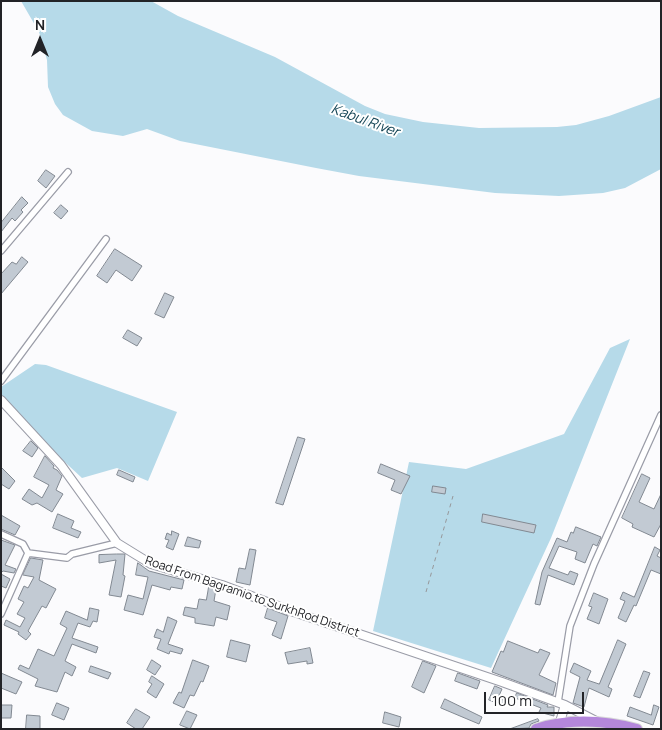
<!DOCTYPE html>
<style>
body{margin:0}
#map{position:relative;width:662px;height:730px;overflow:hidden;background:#fbfbfd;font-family:Manrope,sans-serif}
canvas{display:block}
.frame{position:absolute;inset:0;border:2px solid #222327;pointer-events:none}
.north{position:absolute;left:15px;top:15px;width:50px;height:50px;-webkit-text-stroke:4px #fff;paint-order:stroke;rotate:0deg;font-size:14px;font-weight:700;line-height:20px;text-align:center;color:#222327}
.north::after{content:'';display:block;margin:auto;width:18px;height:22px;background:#222327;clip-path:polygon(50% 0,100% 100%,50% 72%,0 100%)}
.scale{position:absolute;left:484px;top:692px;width:100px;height:22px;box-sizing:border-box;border:2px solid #222327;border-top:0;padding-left:6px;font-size:15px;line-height:18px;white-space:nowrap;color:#222327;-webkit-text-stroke:4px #fff;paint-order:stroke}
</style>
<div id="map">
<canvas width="662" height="730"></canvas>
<div class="frame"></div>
<div class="north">N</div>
<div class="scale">100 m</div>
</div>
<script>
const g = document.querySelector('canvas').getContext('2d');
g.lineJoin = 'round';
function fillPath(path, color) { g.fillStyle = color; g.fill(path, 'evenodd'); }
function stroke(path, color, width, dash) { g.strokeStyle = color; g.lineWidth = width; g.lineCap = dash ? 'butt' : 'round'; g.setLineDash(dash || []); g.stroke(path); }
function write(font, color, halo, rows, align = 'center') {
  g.font = font + ' Manrope,sans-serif'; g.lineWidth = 4; g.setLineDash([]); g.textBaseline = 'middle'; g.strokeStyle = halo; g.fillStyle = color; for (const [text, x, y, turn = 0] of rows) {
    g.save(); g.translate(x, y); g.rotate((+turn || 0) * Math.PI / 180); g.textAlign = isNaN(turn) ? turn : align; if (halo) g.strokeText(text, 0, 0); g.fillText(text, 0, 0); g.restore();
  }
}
const water = new Path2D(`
 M21,1H151L178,16L275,57L365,106L385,114L423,122L479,128L557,127L576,125L609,116L661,97V169L625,188L603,193L559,196L495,193L359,176L316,168L180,141L147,129L123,136L92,131L63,115L55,104L48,87L47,60L39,32Z
 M630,339L551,538L491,668L373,631L409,462L466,469L564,434L610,348Z
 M35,364L46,365L177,412L148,481L117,468L82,478L55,453L1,395V387Z`);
const building = new Path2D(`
 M46,170L55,176L46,188L38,181Z
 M22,197L28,203L21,210L23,212L15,221L12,218L1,232V223Z
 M61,205L68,211L61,219L54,213Z
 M115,249L142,266L132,281L116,270L107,283L97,276Z
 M22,257L28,262L1,294V274L12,262L16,264Z
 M165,293L174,297L164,318L155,314Z
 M128,330L142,338L137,346L123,338Z
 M298,437L305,439L283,505L276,503Z
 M31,441L38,448L32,457L23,451Z
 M45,456L54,466L53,468L57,470L62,476L56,490L63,494L52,512L37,503L32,505L22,499L29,489L42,498L49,485L34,477Z
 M381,464L410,476L401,494L391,490L395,480L378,473Z
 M1,467L15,481L9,489L1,484Z
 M119,470L135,477L133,482L117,475Z
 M642,474L650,478L639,502L654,509L661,494V524L654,537L632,527L633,524L622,518Z
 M433,486L446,488L445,494L432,492Z
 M58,514L74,521L71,528L81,532L78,538L53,528Z
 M483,514L536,525L534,533L482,522Z
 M1,515L20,526L15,535L1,529Z
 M576,527L601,537L597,546L593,544L585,563L575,559L577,552L559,546L549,568L568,575L570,571L578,574L574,585L548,575L540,605L535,604L542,572L557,538L567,542L571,532L573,533Z
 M172,531L179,534L173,550L166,547L169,540L165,539L167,533L171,535Z
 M188,537L201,541L199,548L185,546Z
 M1,540L15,545L5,565L16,569L14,573L3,571L1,573Z
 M655,547L660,550L657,556L661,558V574L651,570L636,606L634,605L626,622L618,618L625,601L620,599L623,592L634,597Z
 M250,549L256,550L250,585L236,582L239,568L245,569Z
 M117,554H125L123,575L125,576L121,597L109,595L116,560L99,563V555Z
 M31,558L43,560L39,580L56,589L46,608L42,606L28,631L31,634L26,640L18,634L19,632L4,625L6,620L20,627L25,618L17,614L24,602L18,599L24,586L28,588L34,577L23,575Z
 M138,563L149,571L184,580L182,589L171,587L170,590L152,585L143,615L124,610L128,595L143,599L148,577L136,575Z
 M1,574L10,579L6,588L1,586Z
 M209,587L216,589L214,601L230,606L227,620L216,617L214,626L195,623V618L183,615L185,607L197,609L199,599L206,600Z
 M594,593L608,599L599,624L587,619L592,607L589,606Z
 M90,608L99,610L97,622L93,621L90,627L78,623L72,638L98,647L96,653L72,644L65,661L76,667L72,676L65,672L57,692L35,686L38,679L18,669L20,665L29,669L38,649L54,656L67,628L60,624L66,611L87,620Z
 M268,608L288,616L281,639L272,635L277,622L265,618Z
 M168,617L177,621L168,644L183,649L181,654L170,651L169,654L157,649L161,639L154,637L157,629L163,632Z
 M231,640L250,645L246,662L227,657Z
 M618,640L626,644L608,687L612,689L609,697L589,688L584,707L573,703L580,677L570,672L574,663L591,671L587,680L599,684Z
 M508,641L538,653L540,649L550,653L539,675L556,683L553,695L492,672L501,651L503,652Z
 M310,648L313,663L307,664V661L288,664L285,653Z
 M152,660L161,666L155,675L147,670Z
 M193,660L209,666L203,682L201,681L194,696L190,695L184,708L173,703L179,692L181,693Z
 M423,661L436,666L424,693L412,687Z
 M91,666L111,673L108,679L89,672Z
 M644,671L650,673L640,698L634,696Z
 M1,673L22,682L16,694L1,688Z
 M458,673L480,681L477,689L455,681Z
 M152,676L164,684L156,698L147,692L152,684L149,682Z
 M495,686L502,689L498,698L506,701L503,706L489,700Z
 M517,693L548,705L547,707H554V716L539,712L541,708L515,698Z
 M445,699L482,717L479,724L441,708Z
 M57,703L69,708L64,720L52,715Z
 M1,705H12L11,718H1Z
 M654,705L659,707L653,725L627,716L630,707L651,715Z
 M136,709L150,717L142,729H136L127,723Z
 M187,711L197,715L190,729L180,725Z
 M385,712L401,717L399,727L383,723Z
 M27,715L40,716V729H26Z
 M538,719L539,721L531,724L529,728L510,729Z`);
const path = new Path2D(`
 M426,592L453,496`);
const minor = new Path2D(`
 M1,251L68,172
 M1,381L106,239
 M1,534L23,544L28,553
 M1,614L28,553L67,558L72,554L117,543
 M558,702L570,626L594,564L661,415`);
const tertiary = new Path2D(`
 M1,400L61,465L117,543L151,564L222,585L291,611L502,682L565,705L596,721
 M560,722L565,705`);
const trunk = new Path2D(`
 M536,729C569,718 603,720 637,729`);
const streetNames = [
 ["Road From Bagramio to SurkhRod District",252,597,19]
];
const waterNames = [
 ["Kabul River",365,121,20]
];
fillPath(water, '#b6dae9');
fillPath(building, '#c2cad3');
stroke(building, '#828992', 1);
stroke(minor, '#9a9ca7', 8);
stroke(tertiary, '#9a9ca7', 10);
stroke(trunk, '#d7d7d8', 12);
stroke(path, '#96979a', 1, [4, 4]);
stroke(minor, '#fff', 5.5);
stroke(tertiary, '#fff', 8);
stroke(trunk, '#b487db', 10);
write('12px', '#222327', '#fff', streetNames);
write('italic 14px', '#144556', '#fff', waterNames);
</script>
